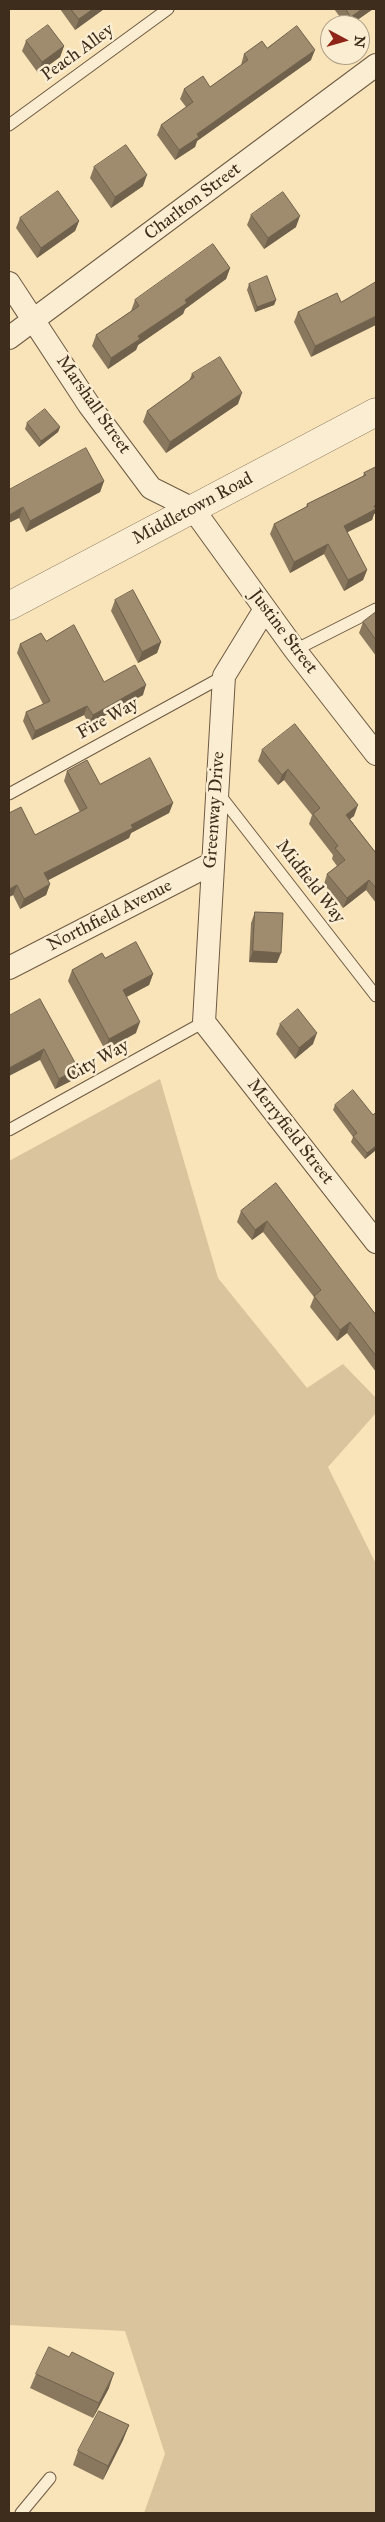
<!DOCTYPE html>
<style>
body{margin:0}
#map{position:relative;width:385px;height:2522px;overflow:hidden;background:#f9e3b8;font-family:"IM FELL Great Primer",serif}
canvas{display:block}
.frame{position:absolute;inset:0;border:10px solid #3e2c1c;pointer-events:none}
.north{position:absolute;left:320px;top:15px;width:50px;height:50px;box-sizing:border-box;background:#fbedd1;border:1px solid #afa089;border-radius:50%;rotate:96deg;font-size:14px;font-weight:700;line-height:20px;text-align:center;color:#3e2c1c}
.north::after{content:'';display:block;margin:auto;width:18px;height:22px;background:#8f2418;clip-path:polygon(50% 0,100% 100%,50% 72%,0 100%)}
</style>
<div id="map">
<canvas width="385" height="2522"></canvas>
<div class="frame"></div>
<div class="north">N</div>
</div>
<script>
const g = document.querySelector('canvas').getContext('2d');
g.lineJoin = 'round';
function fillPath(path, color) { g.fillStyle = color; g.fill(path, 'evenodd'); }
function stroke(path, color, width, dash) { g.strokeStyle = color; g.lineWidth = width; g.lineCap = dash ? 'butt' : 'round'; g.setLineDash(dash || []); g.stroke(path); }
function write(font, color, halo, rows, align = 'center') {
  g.font = font + ' "IM FELL Great Primer",serif'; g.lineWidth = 5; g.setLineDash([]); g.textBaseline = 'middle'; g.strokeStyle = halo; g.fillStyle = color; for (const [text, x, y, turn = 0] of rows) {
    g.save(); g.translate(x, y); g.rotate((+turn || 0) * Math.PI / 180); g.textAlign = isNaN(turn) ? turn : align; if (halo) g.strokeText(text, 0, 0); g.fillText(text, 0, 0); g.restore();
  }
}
const green = new Path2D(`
 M160,1079L218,1278L307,1388L343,1364L376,1398V1413L328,1467L376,1564V2513H144L165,2454L125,2331L9,2325V1161Z`);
const service = new Path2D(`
 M9,125L168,9
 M295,650L376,609
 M9,794L224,676
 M219,794L376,996
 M9,1130L204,1022
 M21,2513L50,2478`);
const minor = new Path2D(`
 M9,283L89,405L151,488L193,509L295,650L376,754
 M9,338L376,65
 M265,609L224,676L204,1022L376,1242
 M9,968L211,864`);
const tertiary = new Path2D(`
 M9,606L376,412`);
const wall = new Path2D(`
 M60,9H104L75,30Z
 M334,9H373L350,25H346Z
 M26,41L64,46L60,57L38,73L22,51Z
 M267,48L311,60L197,141L195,147L175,160L157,135L161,125L186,107L180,99L184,89L210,87L241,65L244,54Z
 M94,167L143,186L111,208L90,178Z
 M251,215L296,227L264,249L247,225Z
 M20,218L79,221L75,231L37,258L16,228Z
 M230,268L226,279L185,309L183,314L138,345L136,350L108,369L92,346L96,335L131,311L135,300Z
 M249,284L276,300L274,305L255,312L247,290Z
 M341,302L311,357L294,322L298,312Z
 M192,374L238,404L166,453L143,422L147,411L189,381Z
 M27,423L60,427L58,432L39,447L25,429Z
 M376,467V513L374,514L372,520L347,532L367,570L363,580L344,591L324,554L290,573L270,534L274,524L306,507L307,504L363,476L364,473Z
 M104,481L100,492L26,532L19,518L9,490Z
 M115,600L161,642L157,653L138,663L111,611Z
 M376,612V656L359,633L363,622Z
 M46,641L104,682L143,695L89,724L84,715L32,740L23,721L26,712L43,704L17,653L20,644Z
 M262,750L354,816L350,819L376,853V903L366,890L343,908L324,884L327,874L337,866L332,859L333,855L309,824L312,815L284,780L278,785L258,761Z
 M67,771L100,784L173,803L169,813L131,833L129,838L48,880L50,884L46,895L20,909L13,895L9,897L35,835L80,812L64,781Z
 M255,912L277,963L249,962L251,923Z
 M105,958L153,974L149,985L126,997L136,1033L105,1050L68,981L72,970Z
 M9,1016L78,1068L75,1079L55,1089L40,1060Z
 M280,1024L313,1044L295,1059L276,1034Z
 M335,1105L373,1115L376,1112V1150L365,1159L351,1142L353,1137L333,1110Z
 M276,1183L376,1315V1372L347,1333L337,1341L310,1307L314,1297L263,1232L252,1240L237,1222L241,1211Z
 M36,2374L109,2388L93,2418L30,2388Z
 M129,2425L123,2440L103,2480L73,2465L78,2451Z`);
const shadedWall = new Path2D(`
 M93,9H104L75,30L79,19Z
 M362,9H373L350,25H348L351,17Z
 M64,46L60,57L38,73L42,62Z
 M315,50L311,60L197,141L195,147L175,160L179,150L197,134Z
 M147,175L143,186L111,208L115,197Z
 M300,216L296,227L264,249L268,238Z
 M79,221L75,231L37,258L41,248Z
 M230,268L226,279L185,309L183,314L138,345L136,350L108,369L111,358L185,300Z
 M276,300L274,305L255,312L257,307Z
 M376,316V325L311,357L315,346Z
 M242,393L238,404L166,453L170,442Z
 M60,427L58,432L39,447L41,441Z
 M104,481L100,492L26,532L30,521Z
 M376,505V513L374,514L372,520L340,536L344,526Z
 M23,507L19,518L9,523V515Z
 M328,544L324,554L290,573L294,562Z
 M367,570L363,580L344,591L348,580Z
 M161,642L157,653L138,663L142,652Z
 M146,685L143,695L89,724L93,715Z
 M87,706L84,715L32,740L35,731Z
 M288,769L284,780L278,785L282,775Z
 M173,803L169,813L131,833L129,838L41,884L44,873L131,825Z
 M358,805L354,816L342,825L346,815Z
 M369,880L366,890L343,908L347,898Z
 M50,884L46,895L20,909L24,899Z
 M17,885L13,895L9,897V889Z
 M253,951L281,953L277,963L249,962Z
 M153,974L149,985L119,1001L123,990Z
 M140,1022L136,1033L105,1050L109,1039Z
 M317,1033L313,1044L295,1059L299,1048Z
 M44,1049L40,1060L9,1076V1068Z
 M78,1068L75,1079L55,1089L59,1079Z
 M376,1146V1150L365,1159L367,1153Z
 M267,1221L263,1232L252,1240L255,1230Z
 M350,1322L347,1333L337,1341L340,1330Z
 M114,2373L109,2388L93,2418L99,2403Z
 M129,2425L123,2440L103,2480L108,2466Z`);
const building = new Path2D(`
 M71,9H93L79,19Z
 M346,9H362L351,17Z
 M48,25L64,46L42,62L26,41Z
 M297,26L315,50L197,134L199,137L179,150L161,125L193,102L184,89L203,76L210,87L248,60L244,54L262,41L267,48Z
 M126,145L147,175L115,197L94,167Z
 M58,191L79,221L41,248L20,218Z
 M283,192L300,216L268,238L251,215Z
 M213,244L230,268L185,300L187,303L138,336L140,339L111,358L96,335L139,306L135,300Z
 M267,276L276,300L257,307L249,284Z
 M376,282V316L315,346L298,312L337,293L341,302Z
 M220,357L242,393L170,442L147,411L194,377L192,374Z
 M45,409L60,427L41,441L27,423Z
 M86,448L104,481L30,521L23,507L9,515V490Z
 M376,467V505L374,506L376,509L344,526L367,570L348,580L328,544L294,562L274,524L308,506L307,504L366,475L364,473Z
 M133,590L161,642L142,652L115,600Z
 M376,612V640L363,622Z
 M74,625L104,682L135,665L146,685L93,715L87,706L35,731L26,712L50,701L20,644L41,633L46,641Z
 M295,724L358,805L346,815L376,853V888L369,880L347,898L327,874L345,860L335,848L338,846L313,814L320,808L288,769L282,775L262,750Z
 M150,758L173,803L131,825L133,828L44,873L50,884L24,899L17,885L9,889V813L21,807L35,835L87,808L67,771L87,760L100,784Z
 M255,912L283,913L281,953L253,951Z
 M136,942L153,974L123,990L140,1022L109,1039L72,970L102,953L105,958Z
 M40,999L78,1068L59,1079L44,1049L9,1068V1016Z
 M298,1009L317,1033L299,1048L280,1024Z
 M353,1090L373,1115L376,1112V1146L367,1153L353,1136L357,1133L335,1105Z
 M276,1183L376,1315V1356L350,1322L340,1330L314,1296L321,1290L267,1221L255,1230L241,1211Z
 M49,2347L69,2357L72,2352L114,2373L99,2403L36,2374Z
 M99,2411L129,2425L108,2466L78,2451Z`);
const streetNames = [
 ["Peach Alley",78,53,-36],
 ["Charlton Street",193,202,-37],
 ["Marshall Street",93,405,55],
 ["Middletown Road",193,509,-28],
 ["Justine Street",283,632,53],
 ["Fire Way",108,719,-29],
 ["Greenway Drive",215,810,-86],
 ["Midfield Way",310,882,52],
 ["Northfield Avenue",110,916,-27],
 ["City Way",98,1061,-29],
 ["Merryfield Street",290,1132,52]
];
fillPath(green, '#d9c49d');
stroke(service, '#6d5a43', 13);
stroke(minor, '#6d5a43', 24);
stroke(tertiary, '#6d5a43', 29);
stroke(service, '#fbedd1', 11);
stroke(minor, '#fbedd1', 22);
stroke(tertiary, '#fbedd1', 28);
fillPath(wall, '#89785e');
fillPath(shadedWall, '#6f614c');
fillPath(building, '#9f8b6d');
stroke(building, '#6f614c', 1);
write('18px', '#3e2c1c', '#fbedd1', streetNames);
</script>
